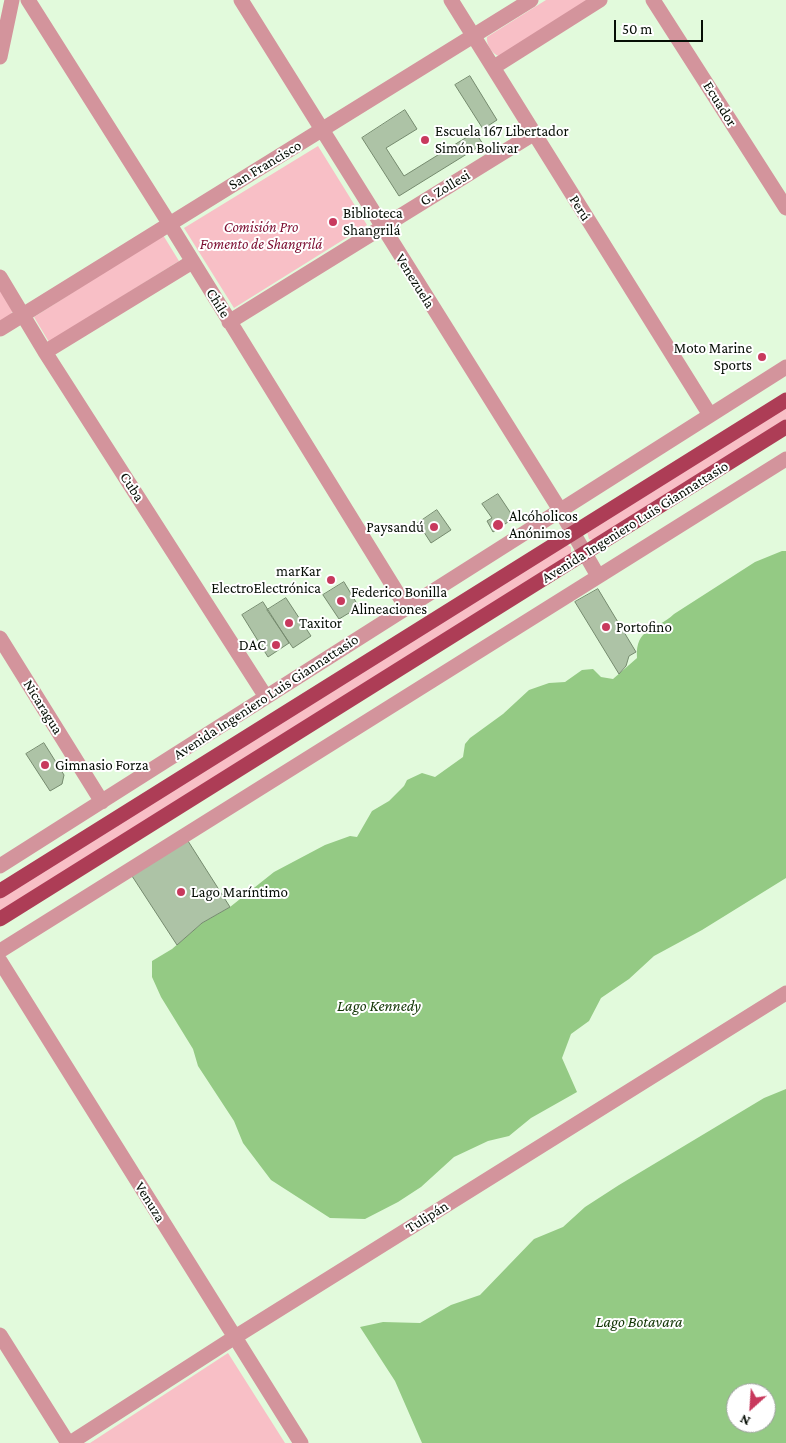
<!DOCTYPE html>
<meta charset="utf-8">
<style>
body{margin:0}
#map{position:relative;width:786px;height:1443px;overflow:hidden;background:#e2fadc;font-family:"Crimson Pro",serif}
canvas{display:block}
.north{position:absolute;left:726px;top:1383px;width:50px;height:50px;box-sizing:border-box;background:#fff;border:1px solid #9b9f9b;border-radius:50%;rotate:206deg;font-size:14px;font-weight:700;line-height:20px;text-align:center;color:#060e05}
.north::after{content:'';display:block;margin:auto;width:18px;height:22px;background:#c8395d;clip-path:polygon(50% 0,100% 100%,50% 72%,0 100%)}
.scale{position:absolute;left:614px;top:20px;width:89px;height:22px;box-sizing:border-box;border:2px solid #060e05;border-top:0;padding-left:6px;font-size:15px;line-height:18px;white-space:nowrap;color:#060e05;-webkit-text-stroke:4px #fff;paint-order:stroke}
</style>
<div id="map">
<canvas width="786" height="1443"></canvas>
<div class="north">N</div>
<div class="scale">50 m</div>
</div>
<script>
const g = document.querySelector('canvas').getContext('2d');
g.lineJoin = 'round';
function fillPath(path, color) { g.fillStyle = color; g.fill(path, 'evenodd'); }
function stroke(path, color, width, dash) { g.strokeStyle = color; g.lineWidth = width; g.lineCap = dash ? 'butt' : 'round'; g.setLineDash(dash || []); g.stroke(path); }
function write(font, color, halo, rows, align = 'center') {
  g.font = font + ' "Crimson Pro",serif'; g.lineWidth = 4; g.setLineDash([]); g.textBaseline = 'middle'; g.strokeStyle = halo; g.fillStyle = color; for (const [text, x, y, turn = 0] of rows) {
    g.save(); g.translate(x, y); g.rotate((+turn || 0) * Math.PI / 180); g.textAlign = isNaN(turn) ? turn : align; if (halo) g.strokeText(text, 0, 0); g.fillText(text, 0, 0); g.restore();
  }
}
const green = new Path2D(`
 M546,0H590L499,56C492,54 486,44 487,37Z
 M318,146L367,225L234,308L184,228Z
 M163,235L179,261L49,342L34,317Z
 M0,290L13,310L10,316L0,322Z
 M786,406V419L593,540L589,539L587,532Z
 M566,544L571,547V554L0,912V898Z
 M228,1353L285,1443H90Z`);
const water = new Path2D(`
 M782,551H786V878L702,930L654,956L629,979L601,998L589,1021L571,1034L562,1058L577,1092L531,1118L509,1136L488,1141L454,1157L421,1187L398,1202L365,1219L330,1218L271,1180L243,1143L234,1121L198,1066L193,1049L161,997L152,977V961L172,949L202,923L230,907L274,872L325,845L350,836L357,837L372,811L389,801L404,786L407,780L422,773L435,777L463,757L465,744L470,738L503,714L529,690L549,683L565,682L582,670L593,669L601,677L613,679L637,658C635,627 656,631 674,614L755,562Z
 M786,1089V1443H422L395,1381L360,1327L383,1322L420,1323L451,1305L480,1295L534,1239L563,1227L585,1207L619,1185L764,1098ZM736,1393H766V1423H736Z`);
const building = new Path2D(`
 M470,76L497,120L483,129L455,85Z
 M405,110L417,129L386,148L404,176L475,132L483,144L399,196L362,138Z
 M498,494L514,518L493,532L487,521L492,518L482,504Z
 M437,510L451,530L431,543L418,523Z
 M344,582L359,607L339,619L323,595Z
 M598,589L636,652L629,656L626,666L619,674L575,602Z
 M286,598L311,636L293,648L267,610Z
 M263,602L289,643L268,657L242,615Z
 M44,743L64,775L62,784L50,791L26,754Z
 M188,841L230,907L202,923L177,945L132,876Z`);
const minor = new Path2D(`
 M28,0L169,223L406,607
 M241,0L560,510L598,576
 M451,0L710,415
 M653,0L786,208
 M0,57L12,0
 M494,67L600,0
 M0,277L45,352L266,697
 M229,322L533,134
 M0,329L531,0
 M45,352L192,262
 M0,638L102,802
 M0,866L786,367
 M0,951L786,459
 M0,961L301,1443
 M0,1335L68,1443
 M70,1443L235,1337L786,993`);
const major = new Path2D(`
 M0,891L786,400
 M0,919L786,427`);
const markers = [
 [425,140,5,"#c8395d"],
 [333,222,5,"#c8395d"],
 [762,357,5,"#c8395d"],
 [498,525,6,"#c8395d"],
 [434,527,5,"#c8395d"],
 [331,580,5,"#c8395d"],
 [341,601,5,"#c8395d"],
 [289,623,5,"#c8395d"],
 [606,627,5,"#c8395d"],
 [276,645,5,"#c8395d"],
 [45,765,5,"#c8395d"],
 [181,892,5,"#c8395d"]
];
const streetNames = [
 ["Ecuador",720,104,58],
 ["San Francisco",265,165,-31],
 ["G. Zollesi",445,188,-31],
 ["Perú",580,208,58],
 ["Venezuela",415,281,58],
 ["Chile",218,303,58],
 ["Cuba",132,487,57],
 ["Avenida Ingeniero Luis Giannattasio",635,522,-32],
 ["Avenida Ingeniero Luis Giannattasio",266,697,-33],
 ["Nicaragua",43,707,58],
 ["Venuza",150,1202,58],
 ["Tulipán",427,1217,-32]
];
const poiNames = [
 ["Escuela 167 Libertador",435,131],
 ["Simón Bolivar",435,148],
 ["Biblioteca",343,213],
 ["Shangrilá",343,230],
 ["Moto Marine",752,348,"right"],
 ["Sports",752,365,"right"],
 ["Alcóholicos",509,516],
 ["Anónimos",509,533],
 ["Paysandú",424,527,"right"],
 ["marKar",321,571,"right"],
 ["ElectroElectrónica",321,588,"right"],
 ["Federico Bonilla",351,592],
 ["Alineaciones",351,609],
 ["Taxitor",299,623],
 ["Portofino",616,627],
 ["DAC",266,645,"right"],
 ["Gimnasio Forza",55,765],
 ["Lago Maríntimo",191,892]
];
const parkNames = [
 ["Comisión Pro",261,227],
 ["Fomento de Shangrilá",261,244]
];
const waterNames = [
 ["Lago Kennedy",379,1006],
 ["Lago Botavara",639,1322]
];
fillPath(green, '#f8bfc6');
fillPath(water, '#94ca84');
fillPath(building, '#adc3a6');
stroke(building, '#758a6e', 1);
stroke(minor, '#d3949c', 15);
stroke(major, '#ad3d56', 15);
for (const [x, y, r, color] of markers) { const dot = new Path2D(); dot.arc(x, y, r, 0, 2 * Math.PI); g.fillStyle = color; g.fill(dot); stroke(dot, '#fff', 2); }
write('15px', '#060e05', '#fff', streetNames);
write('15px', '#060e05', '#fff', poiNames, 'left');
write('italic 15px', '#7b0c30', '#fff', parkNames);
write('italic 16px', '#103403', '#fff', waterNames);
</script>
